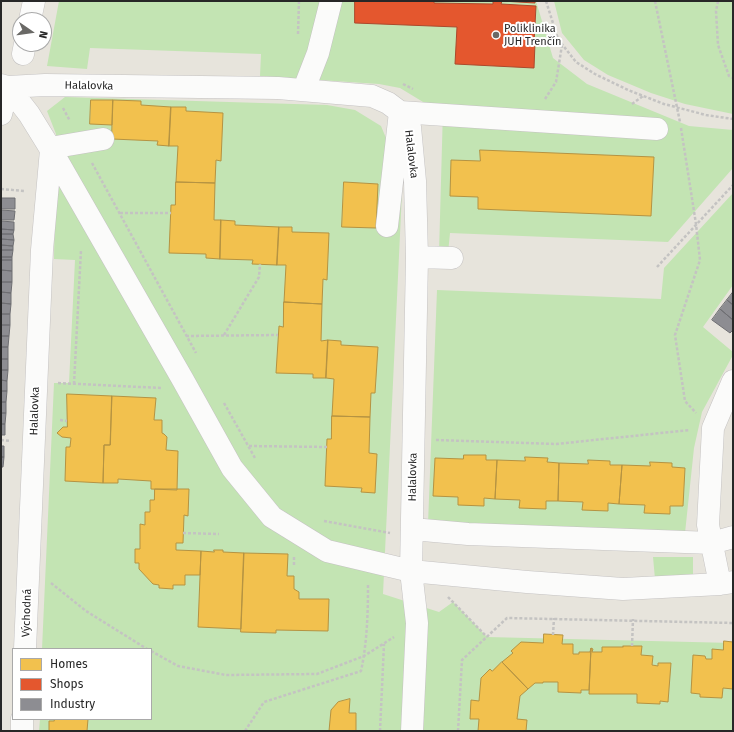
<!DOCTYPE html>
<meta charset="utf-8">
<style>
body{margin:0}
#map{position:relative;width:734px;height:732px;overflow:hidden;background:#e7e4dc;font-family:"Fira Sans",sans-serif}
canvas{display:block}
.frame{position:absolute;inset:0;border:2px solid #272727;pointer-events:none}
.legend{position:absolute;left:12px;top:648px;width:140px;height:72px;box-sizing:border-box;background:#fff;border:1px solid #a9a9a9;margin:0;padding:5px 7px;list-style:none;font-size:12px;color:#272727}
.legend li{display:flex;align-items:center;gap:8px;height:20px}
.legend b{width:20px;border:1px solid #a9a9a9}
.north{position:absolute;left:12px;top:12px;width:40px;height:40px;box-sizing:border-box;background:#fff;border:1px solid #a9a9a9;border-radius:50%;rotate:103deg;font-size:11px;font-weight:700;line-height:16px;text-align:center;color:#272727}
.north::after{content:'';display:block;margin:auto;width:14px;height:18px;background:#6a6966;clip-path:polygon(50% 0,100% 100%,50% 72%,0 100%)}
</style>
<div id="map">
<canvas width="734" height="732"></canvas>
<div class="frame"></div>
<ul class="legend">
<li><b style="height:11px;background:#f2c14e"></b>Homes</li>
<li><b style="height:11px;background:#e4572e"></b>Shops</li>
<li><b style="height:11px;background:#8d8d92"></b>Industry</li>
</ul>
<div class="north">N</div>
</div>
<script>
const g = document.querySelector('canvas').getContext('2d');
g.lineJoin = 'round';
function fillPath(path, color) { g.fillStyle = color; g.fill(path, 'evenodd'); }
function stroke(path, color, width, dash) { g.strokeStyle = color; g.lineWidth = width; g.lineCap = dash ? 'butt' : 'round'; g.setLineDash(dash || []); g.stroke(path); }
function write(font, color, halo, rows, align = 'center') {
  g.font = font + ' "Fira Sans",sans-serif'; g.lineWidth = 4; g.setLineDash([]); g.textBaseline = 'middle'; g.strokeStyle = halo; g.fillStyle = color; for (const [text, x, y, turn = 0] of rows) {
    g.save(); g.translate(x, y); g.rotate((+turn || 0) * Math.PI / 180); g.textAlign = isNaN(turn) ? turn : align; if (halo) g.strokeText(text, 0, 0); g.fillText(text, 0, 0); g.restore();
  }
}
const green = new Path2D(`
 M59,1H536L553,58L587,84L689,126L733,130V168L668,242L450,233L448,253H439L443,109L428,105L400,88L379,84L260,76L261,54L90,48L87,69L47,66Z
 M554,1H733V114L685,104L651,93L608,75L584,60L562,33Z
 M65,97L327,105L355,110L381,126L396,162L402,192L383,594L439,612L453,602L487,637L733,643V731H39L40,719H151V649H42L54,383H69L75,260L54,259L56,134L47,111Z
 M733,193V285L703,327L733,352V355L702,412L694,448L685,533L428,524L437,290L661,299L664,268Z
 M653,557H693V579H655Z`);
const homes = new Path2D(`
 M91,100H113L112,125L90,124Z
 M113,100L141,101V105L171,107L169,146L157,145L158,141L112,139Z
 M171,107H186V111L223,113L221,161L216,160L215,183L176,182L178,146H169Z
 M480,150L654,157L651,216L478,209V197L450,196L451,160L480,161Z
 M176,182L215,183L214,220H221L220,259L206,258V254L169,253L171,205H175Z
 M344,182L378,184L376,228L342,227Z
 M221,220L235,221V225L279,227L277,265L252,264L253,260L220,259Z
 M279,227H292V232L329,233L327,280L323,279L322,304L284,302L286,265H277Z
 M284,302L322,304L321,341L328,340L326,378H313V374L276,373L279,326L283,327Z
 M328,340L341,341V345L378,347L375,393H371L370,417L332,416L334,379L326,378Z
 M67,394L112,396L110,445H104L103,483L65,481L66,447H70L71,438L62,437L57,433L63,427H67Z
 M112,396L156,398L154,420H162V433L164,434L167,437L166,450L178,451L177,490L151,489V481L118,479V483H103L104,445H110Z
 M332,416L370,417L369,453L377,454L375,493L361,492L362,488L325,486L327,439H331Z
 M464,455H486V460H497L495,499L484,498V506L458,505V497L433,496L435,458L463,459Z
 M525,457L548,458L547,462L559,463L558,501H546V509L519,508L520,500L495,499L497,460L525,461Z
 M588,460L610,461V465H622L619,504L608,503V511L582,510L583,502L558,501L559,463L588,464Z
 M650,462L672,463V467L685,468L683,506H670V514L644,513L645,505L619,504L622,465L650,466Z
 M155,489H189L188,516L184,515L183,543H176V550L201,551L200,575H185V585H173V589L159,588V585L153,584L139,569V563H135V549H140V524L145,525V512H150V500H154Z
 M214,550H223V552L244,553L241,629L198,627L201,551L214,552Z
 M244,553L288,554L287,576H294V589L299,592V599H329L328,631L276,630V633L241,632Z
 M544,634L563,635L562,644H573V654H579V652H590L591,648L589,690H581V693L558,692V682H543V683H535L528,689L502,662L513,653L511,651L521,642L543,643Z
 M724,641L733,642V689L723,688L722,698L700,697V694L691,693L693,655L705,656L706,659H712V649L723,650Z
 M623,646H642L641,655L653,656L652,665L658,666V663H671L668,702L660,701V704L637,703V694H589L591,648L593,649L592,652H602V647H623Z
 M502,662L528,689L520,696L517,719L527,720L526,731H478L479,719H470L471,700L479,701L481,678L490,669L492,671Z
 M350,699L349,713H356V731H329L331,710L338,702Z
 M54,719H88L87,731H49V721H54Z`);
const shops = new Path2D(`
 M355,1H434V3L493,4V1H535V3L502,1L501,4L536,6L534,43H535L534,68L455,64L457,27L355,23Z`);
const industry = new Path2D(`
 M1,198H15V209H1Z
 M1,210L15,211L14,220H1Z
 M1,221L14,222V230L1,229Z
 M1,229L14,230L13,234H1Z
 M1,234H13L14,240L1,239Z
 M1,239L14,240L13,246L1,245Z
 M1,245L13,246V250H1Z
 M1,250H13L12,257H1Z
 M1,257H12V260H1Z
 M1,260H12V271L1,270Z
 M1,270L12,271V282H1Z
 M1,282H12L11,293L1,292Z
 M1,292L11,293V304L1,303Z
 M733,292V305L727,300Z
 M727,300L733,305V320L720,309Z
 M1,303L11,304L10,314H1Z
 M720,309L733,320V330L730,333L712,320Z
 M1,314H10V325H1Z
 M1,325H10L9,336H1Z
 M1,336H9L8,347H1Z
 M1,347H8V359H1Z
 M1,359H8V370H1Z
 M1,370H8L7,381L1,380Z
 M1,380L7,381V391H1Z
 M1,391H7L6,402H1Z
 M1,402H6V413H1Z
 M1,413H6L5,424H1Z
 M1,424H5V435H1Z
 M1,446H4V457H1Z
 M1,457H4L3,467H1Z`);
const path = new Path2D(`
 M546,1L558,39L576,62L595,74L628,90L664,104L706,115L733,119
 M655,1L680,122
 M718,1L716,11L718,45L729,76L733,78
 M298,34L299,1
 M403,84L413,89
 M545,99L556,82L562,45
 M632,104L643,96
 M63,108L70,121
 M681,128L696,224L700,260L675,335L685,401L696,413
 M92,163L196,353
 M1,189L24,191
 M120,213H171
 M657,267L733,185
 M224,335L259,277L260,264
 M186,336L278,335
 M58,383L161,388
 M74,384L81,250
 M224,403L255,458
 M60,420L67,421
 M1,440L11,441
 M436,440L556,444L690,430
 M249,446L327,447
 M324,521L390,533
 M183,533L219,534
 M294,565V556
 M51,583L86,611L147,649
 M448,597L487,637
 M553,635L554,618
 M632,646L633,619
 M151,651L178,666L226,675L317,674L364,656L394,637
 M245,731L264,702L361,671C367,643 368,614 368,584
 M380,731L384,644
 M458,731L462,660L507,618L733,623`);
const minor = new Path2D(`
 M30,20L34,1
 M23,54L25,44
 M1,85L8,87L29,114L50,148L183,380L232,468L272,517L327,551L411,571L527,582L623,589L720,584L733,582
 M304,89L318,53L331,1
 M1,114L8,87L45,85L278,88L372,96L388,103L400,112L410,127L415,181L417,257L411,571L417,623L412,731
 M50,148L103,139
 M387,226L400,112L657,129
 M417,257L452,258
 M412,529L468,534L712,543L733,537
 M720,584L708,525L713,428L733,381
 M25,649L42,250L51,150
 M22,731V719`);
const markers = [
 [496,35,4,"#6a6966"]
];
const poiNames = [
 ["Poliklinika",504,29],
 ["JUH Trenčín",504,42]
];
const streetNames = [
 ["Halalovka",89,86,1],
 ["Halalovka",411,154,83],
 ["Halalovka",35,411,-88],
 ["Halalovka",413,477,-89],
 ["Východná",27,613,-88]
];
fillPath(green, '#c3e4b3');
fillPath(homes, '#f2c14e');
stroke(homes, '#b59342', 1);
fillPath(shops, '#e4572e');
stroke(shops, '#ab492c', 1);
fillPath(industry, '#8d8d92');
stroke(industry, '#6e6e72', 1);
stroke(minor, '#c4c2c2', 23);
stroke(path, '#c4c3c2', 2.5, [3, 2]);
stroke(minor, '#fbfbfa', 22);
for (const [x, y, r, color] of markers) { const dot = new Path2D(); dot.arc(x, y, r, 0, 2 * Math.PI); g.fillStyle = color; g.fill(dot); stroke(dot, '#fff', 1.5); }
write('11px', '#272727', '#fff', poiNames, 'left');
write('11px', '#272727', '#fff', streetNames);
</script>
